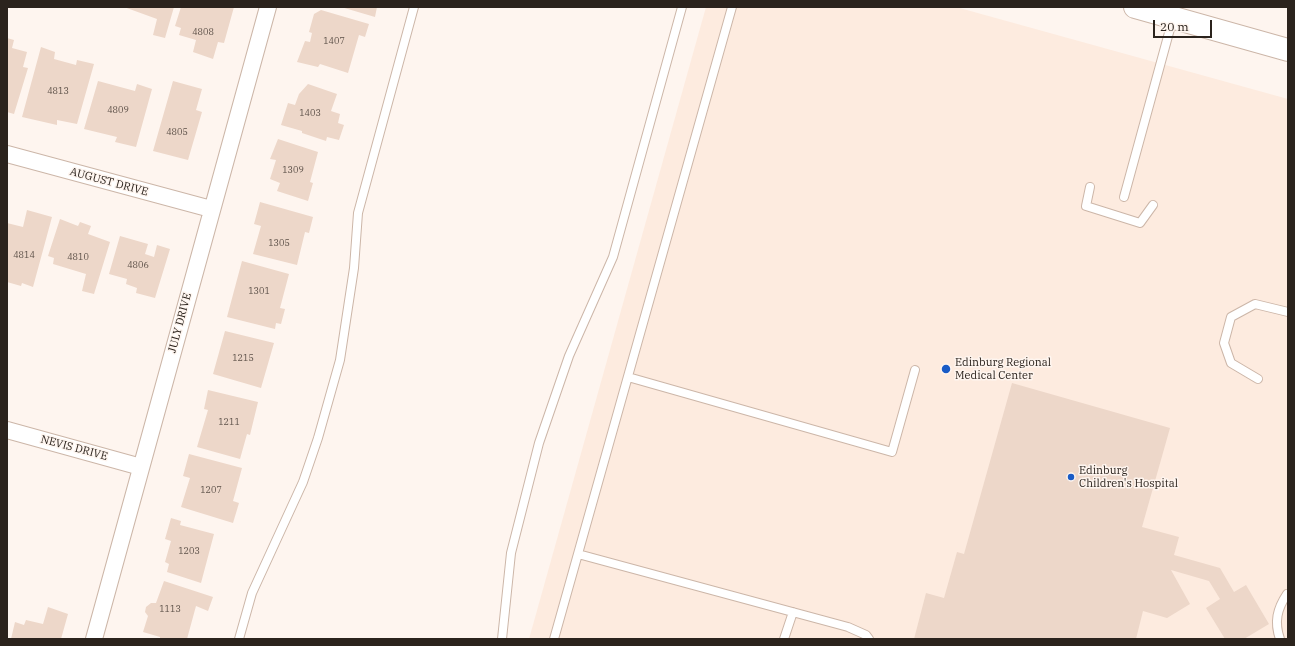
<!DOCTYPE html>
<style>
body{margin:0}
#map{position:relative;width:1295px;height:646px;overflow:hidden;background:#fef5ef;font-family:"IBM Plex Serif",serif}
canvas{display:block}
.frame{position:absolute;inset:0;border:8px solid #2b231d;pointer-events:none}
.scale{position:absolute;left:1153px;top:20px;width:59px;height:18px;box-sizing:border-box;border:2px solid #2b231d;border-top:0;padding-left:5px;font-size:12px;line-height:14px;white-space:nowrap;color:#2b231d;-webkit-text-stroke:3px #fef5ef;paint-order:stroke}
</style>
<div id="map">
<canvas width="1295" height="646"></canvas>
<div class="frame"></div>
<div class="scale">20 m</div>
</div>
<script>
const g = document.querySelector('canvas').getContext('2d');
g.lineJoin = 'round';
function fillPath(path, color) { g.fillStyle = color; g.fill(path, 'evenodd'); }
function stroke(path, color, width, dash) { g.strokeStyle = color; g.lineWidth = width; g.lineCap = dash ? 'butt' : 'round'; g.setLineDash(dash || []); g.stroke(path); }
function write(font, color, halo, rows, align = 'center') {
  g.font = font + ' "IBM Plex Serif",serif'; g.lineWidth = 3; g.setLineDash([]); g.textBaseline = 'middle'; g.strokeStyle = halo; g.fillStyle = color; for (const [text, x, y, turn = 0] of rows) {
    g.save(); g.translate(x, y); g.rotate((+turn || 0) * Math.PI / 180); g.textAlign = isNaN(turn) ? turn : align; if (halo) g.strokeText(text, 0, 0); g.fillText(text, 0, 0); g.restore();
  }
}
const built = new Path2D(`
 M706,7H956L1288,99V639H529Z`);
const building = new Path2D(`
 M124,7H174L165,38L153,35L157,19Z
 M181,7H234L224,43L218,42L213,59L193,52L196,40L179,35L181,28L175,26Z
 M341,7H377L375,17Z
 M321,10L369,24L365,37L359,35L348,73L320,64L318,67L297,62L305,41L310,42L312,33L309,32L314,14Z
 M7,38L14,40L12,48L27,52L23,67L28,68L14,114L7,112Z
 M41,47L55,52L54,59L76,65L77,60L94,64L77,124L57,120V125L22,117Z
 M98,81L135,91L137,84L152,89L136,147L115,142L117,137L84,129Z
 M173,81L202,89L196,110L202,112L188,160L153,151Z
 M308,84L337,94L331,111L340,114L338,123L344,125L339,140L327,137L326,141L302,133V131L281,125L288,103L295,105L299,94Z
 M278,139L318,152L310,182L313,183L308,201L277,191L280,183L270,179L276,160L270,159Z
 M260,202L313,217L309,233L305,232L297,265L253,254L261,226L254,224Z
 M27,210L52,217L33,287L22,283L21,286L7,282V223L23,227Z
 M60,219L78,226L80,222L91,226L88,234L110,242L94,294L82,291L86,274L53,264L54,258L48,256Z
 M120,236L148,244L145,254L154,257L157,245L170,249L155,298L136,293L137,288L126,284L127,279L109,274Z
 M242,261L289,274L280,308L285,309L281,324L276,323L275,329L227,317Z
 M225,331L274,343L261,388L213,374Z
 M1012,383L1170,428L1142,527L1179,537L1174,555L1220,568L1234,592L1246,585L1269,624L1244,639H1225L1206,608L1220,599L1209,581L1171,570L1190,604L1167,618L1143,611L1136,639H914L926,593L944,598L957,552L964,554Z
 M208,390L258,402L250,435L247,434L240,459L197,447L208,410L204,409Z
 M189,454L242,468L233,501L239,503L233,523L181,507L190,478L183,476Z
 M171,518L181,521L180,525L214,534L201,583L167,572L169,564L165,562L171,541L165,539Z
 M164,581L213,597L208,611L196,606L187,639H160V637L143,632L148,616L145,612L146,607L151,603H156Z
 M48,607L68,614L61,639H11L15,622L24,625L26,620L43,624Z`);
const service = new Path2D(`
 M1090,187L1086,206L1140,223L1153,205
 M1124,197L1173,18
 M628,377L892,452L915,370
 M1258,379L1231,363L1224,343L1231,317L1255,304L1288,312
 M578,554L848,627L866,635L869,639
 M239,639L252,593L303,482L318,438L340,360L354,268L358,213L414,7
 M502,639L511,553L539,443L569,356L613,257L682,7
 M554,639L732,7
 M784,639L793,612
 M1280,639C1274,622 1277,609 1287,594`);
const minor = new Path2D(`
 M7,154L211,209
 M7,430L141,467
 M94,639L268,7`);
const secondary = new Path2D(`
 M1135,7L1288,50`);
const markers = [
 [946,369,5,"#195bc6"],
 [1071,477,4,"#195bc6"]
];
const numberNames = [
 ["4808",203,32],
 ["1407",334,41],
 ["4813",58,91],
 ["4809",118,110],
 ["1403",310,113],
 ["4805",177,132],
 ["1309",293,170],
 ["1305",279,243],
 ["4814",24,255],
 ["4810",78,257],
 ["4806",138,265],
 ["1301",259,291],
 ["1215",243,358],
 ["1211",229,422],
 ["1207",211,490],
 ["1203",189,551],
 ["1113",170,609]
];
const streetNames = [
 ["AUGUST DRIVE",109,182,15],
 ["JULY DRIVE",180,323,-75],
 ["NEVIS DRIVE",74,448,15]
];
const poiNames = [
 ["Edinburg Regional",955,363],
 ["Medical Center",955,376],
 ["Edinburg",1079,471],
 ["Children's Hospital",1079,484]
];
fillPath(built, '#fdebdf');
fillPath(building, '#edd7c9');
stroke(service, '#ccb6a8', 10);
stroke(minor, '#ccb6a8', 18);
stroke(secondary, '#ccb6a8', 24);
stroke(service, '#fff', 8);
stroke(minor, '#fff', 16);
stroke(secondary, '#fff', 22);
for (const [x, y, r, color] of markers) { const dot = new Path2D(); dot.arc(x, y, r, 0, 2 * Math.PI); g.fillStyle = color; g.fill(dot); stroke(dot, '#fef5ef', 1.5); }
write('9px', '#5c5048', null, numberNames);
write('11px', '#2b231d', '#fef5ef', streetNames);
write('11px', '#2b231d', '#fef5ef', poiNames, 'left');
</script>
